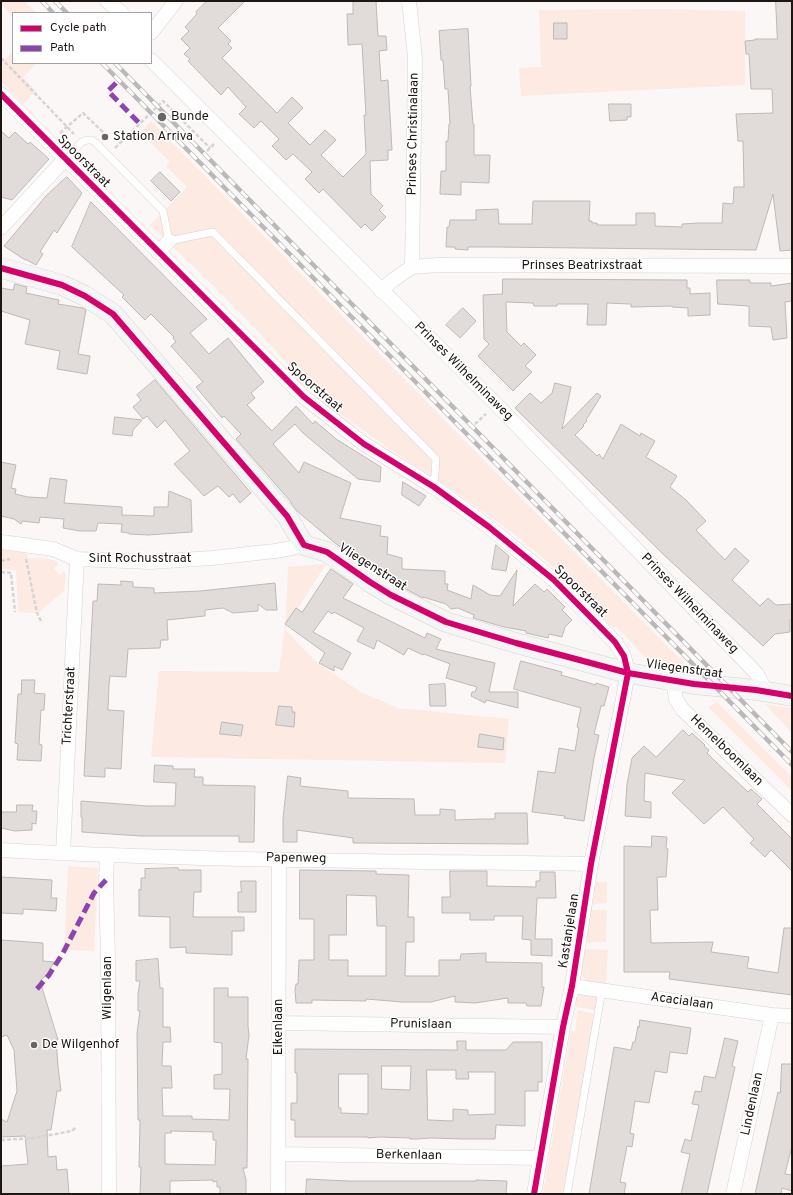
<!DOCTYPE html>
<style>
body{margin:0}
#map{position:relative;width:793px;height:1195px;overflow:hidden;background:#fbf7f6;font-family:Overpass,sans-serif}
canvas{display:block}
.frame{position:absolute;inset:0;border:2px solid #1d1613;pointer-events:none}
.legend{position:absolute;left:12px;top:12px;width:140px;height:52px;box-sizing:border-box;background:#fff;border:1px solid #a5a2a1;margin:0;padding:5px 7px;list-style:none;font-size:12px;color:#1d1613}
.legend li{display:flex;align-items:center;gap:8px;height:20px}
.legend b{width:20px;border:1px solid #a5a2a1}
</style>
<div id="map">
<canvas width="793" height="1195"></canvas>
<div class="frame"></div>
<ul class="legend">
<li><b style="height:5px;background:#d6006c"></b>Cycle path</li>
<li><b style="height:5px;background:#8e44ad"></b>Path</li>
</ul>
</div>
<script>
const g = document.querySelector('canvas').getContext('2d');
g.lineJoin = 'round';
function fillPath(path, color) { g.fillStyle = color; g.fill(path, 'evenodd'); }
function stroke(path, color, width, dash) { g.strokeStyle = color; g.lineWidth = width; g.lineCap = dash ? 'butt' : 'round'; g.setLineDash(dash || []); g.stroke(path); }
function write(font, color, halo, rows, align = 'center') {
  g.font = font + ' Overpass,sans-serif'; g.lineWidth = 3; g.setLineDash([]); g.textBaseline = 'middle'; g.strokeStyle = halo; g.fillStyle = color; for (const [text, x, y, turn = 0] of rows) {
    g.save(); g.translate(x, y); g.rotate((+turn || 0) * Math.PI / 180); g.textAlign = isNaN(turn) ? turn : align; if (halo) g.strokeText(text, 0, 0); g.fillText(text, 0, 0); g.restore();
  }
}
const green = new Path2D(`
 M1,1H25L36,13H13V17L1,4Z
 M664,9L745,11V85L521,96L519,68L541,67L539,10Z
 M13,52V63H37L23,77L36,91L23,104L1,81V63Z
 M151,121L514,491L689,668L656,664L655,659L645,657L617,627H613L609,624C573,581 527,542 481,510C435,477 387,449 342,415C307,389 279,353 249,322C217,288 183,257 150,225L187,187L166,166L170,162L140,132Z
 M1,550L26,553L28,558L49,559L56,561L59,564L54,568L59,575L64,572L66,575L64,591L38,613L18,612L16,570L1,569Z
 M326,564L285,629L318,664L361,692L398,708L509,719L505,763L151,757L159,671L279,672L286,616L288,567Z
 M717,702L792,777V791L708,707Z
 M765,704L792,708V733Z
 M68,866L98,868L94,951L64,950Z
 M596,882H607V903L593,904Z
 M591,910H607L606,942H586Z
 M585,949L608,950L606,984L586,981L581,973Z
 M583,993L599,995L596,1010L576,1007V1004H574L575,999Z
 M578,1010L595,1014L563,1194H543L571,1031H575Z`);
const building = new Path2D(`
 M207,1H245L218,28L231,41L228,44L232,48L222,58L277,113L292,97L303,108L288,123L310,145L325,130L336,140L321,155L343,177L366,154L364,115H366L362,44L348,45L347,14H353V1H376L378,36H386L387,50L379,51L381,81L388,80L392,150H388V160L370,161L371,194L383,206L379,210L386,217L372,231L365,224L361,228L323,189L319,193L305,179L312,172L293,154L286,160L272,146L279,139L261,121L254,128L239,114L246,107L228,87L221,95L188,61L190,59L184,54L190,48L181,39L189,31L185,27L197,14L196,12Z
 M776,1H792V250L780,251L773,194L756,250L496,247H468V250L455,249V247H446L447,227H449L450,220H476V210L498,209L499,224H532L533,201H590L589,221H592V223H597V225H636V213H655V226L682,227V224L698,223H722L723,203L733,204L734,187H744L743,141H738L736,114L773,113L772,89H751L749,54H746L745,41L755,40V39H777Z
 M554,23H567V39H554Z
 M468,29L471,86H470L473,124H474V155H490L489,183L461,182V195L440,194L441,171H446V141H448L449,124H450L448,89H445L443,60H441L439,31Z
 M609,104H631V117H627V120L610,121Z
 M1,131L9,138L15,132L28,144L30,142L49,159L12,200L1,197Z
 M160,172L180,192L171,201L151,181Z
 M67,177L82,193L57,233L54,230L40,252L43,254L36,265L25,259V260L4,246L46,196Z
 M91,202L207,319L190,333L209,354L228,338L264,382L251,393L255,398L247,405L272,431L296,406L313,424L315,421L336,439L381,467L380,482L358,479L303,433L295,424L273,444L299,473L304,462L351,483L340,518L381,526L380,536L388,537L387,554L402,558V569L445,571V584H448L447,590L471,599L473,585L490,595L500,596L517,570L513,606L535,584L544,592L547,589L565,607L562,610L572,620L565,627L562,637L549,634L548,638L526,633V631L504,627L473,618L474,615L458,608L451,609L446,604L423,597V598L390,581L392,575L374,571L335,543L297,511L291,503V502L236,439L241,434L224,416L222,418L196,387L203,382L171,346L176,342L173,338L174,337L151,314L145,320L122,297L124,295L72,247Z
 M503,279L687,280V288H690V294L710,293V315L688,316V308L672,307V306L631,307V304L607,303L606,325H587L588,304H557V306H534L533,303L506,302L507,332L521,346L524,343L536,355L525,366L532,372L513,391L478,356L489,344L484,339L483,295L502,294Z
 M717,280H750V283H771V286L792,283V301L785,302L787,338L773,340L771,327L749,326V306L718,304Z
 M15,284L27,287L26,293L59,300L58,304L83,308L86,310L78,354L90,356L87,374L57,369L60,351L25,344L30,320L1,311V288L13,290Z
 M463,308L476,321L460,338L446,325Z
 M155,380L251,493L240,503L233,494L229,497L218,486L204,496L174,464L190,451L165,420L157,428L147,416L143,419L133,407L141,400L137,395Z
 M555,383L571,387L562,429L597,393L601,396L586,420L587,421L583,425L584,426L575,435L597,456L599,454L603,459L621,424L640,436L641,433L655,441L646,457L677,476L670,487L686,500L706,521L696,530L725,560L735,548L749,561L732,580L760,606L768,598L776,605L792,604V620H790V632L775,634L763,646L664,555L515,408L530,393L541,403L552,393Z
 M115,417L142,420L133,430L132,436L113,434Z
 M1,462L16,465L11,488L16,489L15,494L28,497L47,498L50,478L67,480L64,503L122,507V515L154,516V507H168L169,491L191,500L192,532L148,535L129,534V533L121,532L122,524L98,523L96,531H80L63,528L64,519L40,517L39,523L22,521L21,524L14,519L1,516Z
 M403,482L426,496L419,506L402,495Z
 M496,545L509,556L506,571L492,569Z
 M331,569L353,584L343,598L425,638L427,633L441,639L436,649L495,663L489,692H518V708L486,700L485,703L471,696L472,692H475L477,687L446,678L450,664L424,654L423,655L408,648L404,655L377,640L374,649L357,641L364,628L334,612L332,614L328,611L313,632L351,653L342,670L334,666V671L319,663L325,653L285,624L296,608L302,612Z
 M121,581L133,582V587L154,588V593L200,591L275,583L277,610H266L258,604V611L233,613L223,608L205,610V616L167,620L168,640H161L160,648L128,649L126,677L110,676L109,685L108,710L124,711L121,769L105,768V777L84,776L93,601H97L98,584L121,585Z
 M521,661L562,672L561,675L596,685V683L609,687L604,706H601L594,734L599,735L594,758L584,821L564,818L565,816L532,812L538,771L555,773L559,748L575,751L579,728L577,727L581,708L514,689Z
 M22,680H35L34,693L45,694L44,710H41L39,744L42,745L41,761L17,760L18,744L15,743L17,709L18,694H21Z
 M445,684L446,706H430L429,685Z
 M279,706L292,707V712H295L294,727L276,725Z
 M222,722L243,725L241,736L220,734Z
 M683,730L689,736L692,733L705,745L704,746L709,750L707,753L716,762L748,792L751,789L762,799L757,804L792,839V871L771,850L765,857L750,843L754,839L723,807L704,824L672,793L685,780L645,773L644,801L651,802V818L625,816L627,784L632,758L644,746L656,757Z
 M480,734L504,738L503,750L478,747Z
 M155,765L173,766V769H195L194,777H203V785L255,786L254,842H239V836H141L82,832V817H81V801L147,806H175L176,783L154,782Z
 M288,776L301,778L300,786L348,791V798L414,799L415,815H440V809L455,810V820L481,819H495V813H527L528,844L353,843V838L297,830V842H283V819Z
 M17,805H33L32,811H37L36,824L32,823V830L15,831L1,828V812H16Z
 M652,836L667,837L666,848L668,849L666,877H657L658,910H650L651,943L713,942L711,952L749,957L747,968L778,973L784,928H792V995L669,979L670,972H624V846L651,847Z
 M178,868L179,870H201V892H194L193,917H244V931H232V955L186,953V947L170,948V917L139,916V889L141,890V878H145V869Z
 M300,870L376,871V874L409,875L408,917H414V942H406L405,976H439V960H460L461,954L486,953V962L542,963V987H544L541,1006H527L526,1003H508V998L475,1003L455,1002V996L431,1002H402L366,999V1001L312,1000V1003H296L295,990L296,984H298L299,960H314V919H300ZM347,895L376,896L377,926H386V976H348V960H329V935H346Z
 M450,871H487V886L536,887V881H540V872H555L556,898H537L535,939H552V956L531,955V940L522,939L523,916H494V920H470V913H442V897H450Z
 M1,877L52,880L51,898H57L56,911L23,909V914L1,913Z
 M241,881H256V912H238V892H241Z
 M1,940L43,943V961L54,962L47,974L40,981L58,1040H56L58,1066L61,1091H57L51,1130H47L48,1157L56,1156L57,1170L67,1169L69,1194H1V1166L28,1164L25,1136L1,1137V1119L7,1122L17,1091L14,1050L7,1035L1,1037Z
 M158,959L160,988H163V1027H170L171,1042H163L162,1066H171L172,1088H162L163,1116H192V1119L229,1120L230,1089H214V1075L222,1074V1043L214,1042V988H228V997H248V1026L249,1035L246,1059H248L247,1168H243L246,1180V1194H220V1187H217V1181L213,1182V1180L170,1181V1194H140L141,1167H139L140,1120H138L137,1033L140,1011H138V994L140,981H136V961ZM171,1131L213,1132V1140H216L215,1165L165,1164V1133H171Z
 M640,1020L691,1028L687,1054L670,1052L667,1073L655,1071L649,1103L635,1101L630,1133L634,1134L632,1147L627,1146L620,1182L626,1183L624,1194H589L614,1047L631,1050L633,1042H635L638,1026L639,1027Z
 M725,1038L738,1041L732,1066L735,1067L707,1194H681L690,1154L681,1152L685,1139L691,1141L699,1105L692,1104L695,1091L701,1092L704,1076L715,1078Z
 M457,1041H466V1050H506L513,1042H542V1082H538V1091H525V1126L496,1125L495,1139H465L430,1138L418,1139H410V1138L380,1137L368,1138V1137H295V1120H291V1103H297V1073H295V1049L457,1050ZM382,1066H411L410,1090L382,1089ZM427,1070H456V1079H469L468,1072H495V1114L468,1115V1110L453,1109V1121L428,1120ZM339,1074H368V1114L341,1113V1108H339Z
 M782,1064H792V1146L785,1174L792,1175V1191L782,1188L781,1194H755L778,1092L780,1093Z
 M307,1179L348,1181H476V1180L507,1181L506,1194H306Z`);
const path = new Path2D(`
 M1,58L74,134
 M60,133L83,113L104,133
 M115,148L163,101L210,148
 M207,151L214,144
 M475,424L486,414
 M26,559L37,613L42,623
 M1,561L10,559
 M1,572L11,573L15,612
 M1,1140L34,1138L72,1131L76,1127`);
const lane = new Path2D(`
 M65,159L82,142L87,140H92L96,143L163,211L169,241L213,232L436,459L434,487
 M567,1194L602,990`);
const street = new Path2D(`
 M107,1L122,13
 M409,1L415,58L412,267
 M151,33L176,1
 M151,60L496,404L757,674L766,692
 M1,94L304,397L364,444L434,487L489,527L554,580L615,642L624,656L628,673L591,864L572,986L563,1027L534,1194
 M1,228L65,159
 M158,252L169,241
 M381,291L393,280L412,267L438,265L792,266
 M1,542L53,549L77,559L150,562L212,558L275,551L292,548L304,545
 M673,681L676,699L682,709L792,815
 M1,850C197,861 395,861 591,864
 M63,853L77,559
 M107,855L106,880L108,960L109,1194
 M572,986L772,1015L792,1016
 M279,1023L563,1027
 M279,1154L539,1158
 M278,1194L279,859
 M733,1194L772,1015`);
const secondary = new Path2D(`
 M1,268L62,285L85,296L113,314L287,516L304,545L327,552L370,582L391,595L446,622L516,643L628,673L694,684L756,690L792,696`);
const rail = new Path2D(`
 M42,1L53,13
 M55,1L67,13
 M102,63L792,765
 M115,63L792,752`);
const quiet = new Path2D(`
 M116,83L108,91L140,124
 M37,989L49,975L63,953L94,893L106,880`);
const cycleway = new Path2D(`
 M1,94L304,397L364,444L434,487L489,527L554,580L615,642L624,656L628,673L591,864L572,986L563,1027L534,1194
 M1,268L62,285L85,296L113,314L287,516L304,545L327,552L370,582L391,595L446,622L516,643L628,673L694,684L756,690L792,696`);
const markers = [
 [162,117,5,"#6b6562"],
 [105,137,4,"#6b6562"],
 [34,1045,4,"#6b6562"]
];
const poiNames = [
 ["Bunde",171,117],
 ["Station Arriva",113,137],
 ["De Wilgenhof",42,1045]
];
const streetNames = [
 ["Prinses Christinalaan",414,134,-89],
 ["Spoorstraat",83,162,45],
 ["Prinses Beatrixstraat",582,266],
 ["Prinses Wilhelminaweg",463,372,45],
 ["Spoorstraat",314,388,41],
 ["Sint Rochusstraat",140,559],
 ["Vliegenstraat",372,568,32],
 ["Spoorstraat",580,592,44],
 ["Prinses Wilhelminaweg",689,604,46],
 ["Vliegenstraat",684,670,8],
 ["Trichterstraat",70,706,-87],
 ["Hemelboomlaan",726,751,44],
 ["Papenweg",296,859,1],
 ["Kastanjelaan",570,931,-81],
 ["Wilgenlaan",108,988,-90],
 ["Acacialaan",682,1002,8],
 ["Prunislaan",421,1025,1],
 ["Eikenlaan",279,1027,-90],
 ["Lindenlaan",753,1104,-78],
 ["Berkenlaan",409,1156,1]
];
fillPath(green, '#fceae3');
fillPath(building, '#e1dcda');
stroke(building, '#beb9b7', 1);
stroke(lane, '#d8d3d1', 8);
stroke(street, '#d8d3d1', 15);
stroke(secondary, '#d8d3d1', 21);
stroke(path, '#d6d5d4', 2.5, [4, 2]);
stroke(lane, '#fefefe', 7);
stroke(street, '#fefefe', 14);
stroke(secondary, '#f3f6f5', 20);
stroke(rail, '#bab8b8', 4.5);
stroke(rail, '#fff', 3, [9]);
stroke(quiet, '#8e44ad', 5, [10, 5]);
stroke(cycleway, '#d6006c', 6);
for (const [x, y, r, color] of markers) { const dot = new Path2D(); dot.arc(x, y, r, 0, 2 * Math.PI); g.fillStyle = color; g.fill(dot); stroke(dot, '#fff', 1.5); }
write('13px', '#1d1613', '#fff', poiNames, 'left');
write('13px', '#1d1613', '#fff', streetNames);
</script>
